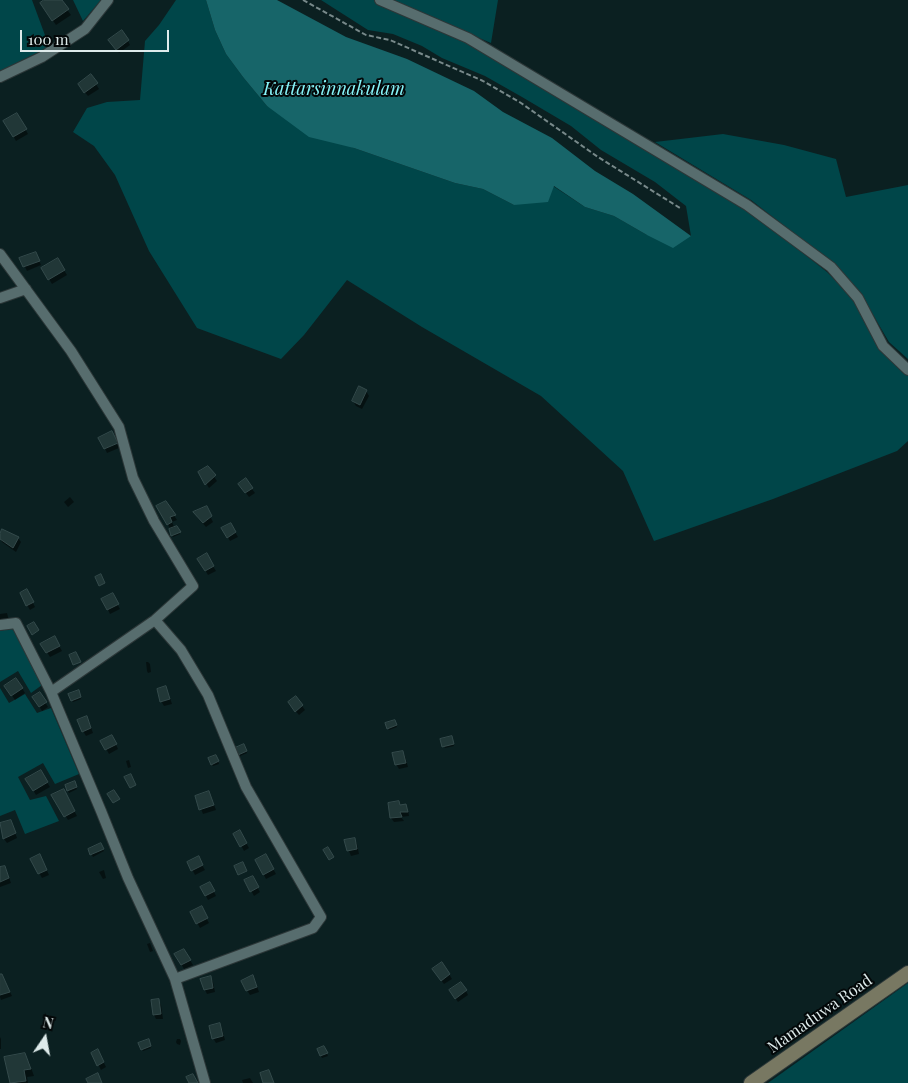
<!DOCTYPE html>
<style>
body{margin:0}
#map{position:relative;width:908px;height:1083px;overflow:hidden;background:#0b2021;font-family:"Playfair Display",serif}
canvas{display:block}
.north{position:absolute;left:20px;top:1013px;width:50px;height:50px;-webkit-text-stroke:4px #030809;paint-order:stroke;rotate:12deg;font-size:14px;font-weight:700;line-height:20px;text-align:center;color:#deebeb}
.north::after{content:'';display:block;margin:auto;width:18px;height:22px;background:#deebeb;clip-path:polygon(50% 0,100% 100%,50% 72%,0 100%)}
.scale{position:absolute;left:20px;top:30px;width:149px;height:22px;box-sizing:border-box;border:2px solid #deebeb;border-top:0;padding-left:6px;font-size:15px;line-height:18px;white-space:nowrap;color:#deebeb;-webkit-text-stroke:4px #030809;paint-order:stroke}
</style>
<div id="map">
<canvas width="908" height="1083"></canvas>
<div class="north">N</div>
<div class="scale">100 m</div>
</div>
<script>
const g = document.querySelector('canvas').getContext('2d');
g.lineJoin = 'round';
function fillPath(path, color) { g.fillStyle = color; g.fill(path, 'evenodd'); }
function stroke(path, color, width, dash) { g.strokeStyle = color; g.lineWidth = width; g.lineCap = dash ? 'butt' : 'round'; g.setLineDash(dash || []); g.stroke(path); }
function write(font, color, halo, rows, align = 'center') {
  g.font = font + ' "Playfair Display",serif'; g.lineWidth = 4; g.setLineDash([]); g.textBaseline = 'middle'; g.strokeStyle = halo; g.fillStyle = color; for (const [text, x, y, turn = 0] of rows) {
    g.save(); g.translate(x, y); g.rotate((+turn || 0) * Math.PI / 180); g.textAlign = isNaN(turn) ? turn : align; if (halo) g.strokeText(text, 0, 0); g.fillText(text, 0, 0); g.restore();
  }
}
const green = new Path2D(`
 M0,0H32L49,46L41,51L0,71Z
 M73,0H101L83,21Z
 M176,0H206L215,30L226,54L243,77L267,106L354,148L455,183L483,189L514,205L553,186L585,207L614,216L647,235L691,236L686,206L655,182L601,150L571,126L522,97L485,76L442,58L422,46L393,34L368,30L321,0H374L467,41L746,208L827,272L855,300L908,374V441L897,451L773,499L654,541L623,471L541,396L422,327L347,280L304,335L281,359L197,328L149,251L115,175L94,146L73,132L87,108L107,102L140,100L145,41L159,25Z
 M390,0H498L491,43Z
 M723,134L784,145L836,159L846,197L908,185V359L889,342L862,296L832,263L751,200L655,142Z
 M13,628L42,685L31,693L18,671L0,682V631Z
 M0,688L9,703L25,694L37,713L51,708L79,774L55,784L43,763L18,777L30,800L46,796L59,821L25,834L15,810L0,816Z
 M908,983V1083H768Z`);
const water = new Path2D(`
 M206,0H277L346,37L407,59L474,91L503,112L552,138L595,171L633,194L691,236L673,248L647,235L614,216L585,207L554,186L548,202L514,205L483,189L455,183L354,148L309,137L267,106L243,77L226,54L215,30Z`);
const shadow = new Path2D(`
 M46,0H60L71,15L56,25L44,8Z
 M128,41L130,45L119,53L113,44Z
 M96,84L99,89L88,96L82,89Z
 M17,114L28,134L16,141L5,122Z
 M38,258L41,265L27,271L21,259Z
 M57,259L67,275L52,284L43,269Z
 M366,391L369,396L362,409L356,406L353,401Z
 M114,437L119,448L107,453L100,438Z
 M207,467L217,481L209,488L200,473Z
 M245,480L255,493L249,497L243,489Z
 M70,497L74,502L68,507L64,502Z
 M165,502L177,520L172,522L175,529L177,528L180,534L173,537L171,530L158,506Z
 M206,508L213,522L206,527L197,517Z
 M230,524L238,537L230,541L223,528Z
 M0,537L18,538L21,542L16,552L2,542Z
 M206,555L216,571L208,575L199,559Z
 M112,594L120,609L110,614L103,599Z
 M29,595L35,607L30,610L27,605Z
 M7,613L9,621L0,620V614Z
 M54,637L62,651L50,657L42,644Z
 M146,662H148L150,664L151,672L148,673L147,671Z
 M22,688L25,693L15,700L9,691Z
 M166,688L168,692L172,704L164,706L161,701Z
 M79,693L81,699L73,702L70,695Z
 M40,694L48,707L42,711L34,698Z
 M296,698L305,710L299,715L292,707Z
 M89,722L93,733L86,736L83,731Z
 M396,723L397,727L389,730L388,728Z
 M112,736L118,749L109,754L102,741Z
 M452,739L454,746L445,748L444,746Z
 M244,745L247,753L240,756L236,749Z
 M403,752L405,756L408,767L399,769L396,764Z
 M216,756L219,764L213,766L209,759Z
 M129,760L131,767L128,768L126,761Z
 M40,771L50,787L36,795L27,780Z
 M74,783L77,789L69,793L66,786Z
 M63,790L77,816L68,820L53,795Z
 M209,792L216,810L203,814L201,809Z
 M398,802L401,806L406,805L408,810L409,816L401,817L404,821L394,822L391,818Z
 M11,821L17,838L7,843L4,839L1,825Z
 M240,832L249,848L244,851L235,834Z
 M354,839L357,844L359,854L351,856L349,851L346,841Z
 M101,844L104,851L93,857L89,850Z
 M266,856L276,874L266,879L256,860Z
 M198,858L205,870L195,875L189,863Z
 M32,860H42L49,875L42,878Z
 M5,867L11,883L0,887V869Z
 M104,870L106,878L103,879L99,872Z
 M252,878L260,892L254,896L246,881Z
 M210,884L216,896L208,900L202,888Z
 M201,908L209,923L200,928L192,913Z
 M150,943L153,951L150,952L147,944Z
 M176,955L190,960L193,965L184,969Z
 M436,974H449L452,979L444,984Z
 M0,976L4,980L12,996L1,1000L0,997Z
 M210,978L213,982L215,992L207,994L205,990L202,980Z
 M255,981L259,992L250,995L242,982Z
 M466,991L468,995L458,1002L453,995Z
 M158,1001L161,1005L163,1019H156L154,1015Z
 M219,1025L222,1029L225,1040L216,1043L213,1038Z
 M0,1037L1,1039V1049H0Z
 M177,1039H180L181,1041L180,1045L177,1044L176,1042Z
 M148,1041L151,1048L143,1051L140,1044Z
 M324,1047L328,1056L322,1058L318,1049Z
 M93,1054L100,1055L106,1067L101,1070Z
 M25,1055L29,1062L34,1076L27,1077L28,1083H12L5,1058Z
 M250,1078L253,1083H243L242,1080Z`);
const building = new Path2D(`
 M44,0H62L69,9L52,21L40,3Z
 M122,30L129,40L116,50L108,40Z
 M91,74L98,83L84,93L78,84Z
 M17,113L27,129L13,137L3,121Z
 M36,252L40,261L23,267L19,258Z
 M58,258L65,270L48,280L41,268Z
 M359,386L367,390L360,405L352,401Z
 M112,431L118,443L104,449L98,438Z
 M208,466L216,475L205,485L198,472Z
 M246,478L253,488L245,493L238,484Z
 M166,501L176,515L170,517L172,522L167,525L156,506Z
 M207,506L212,516L203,523L193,512Z
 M231,523L236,532L227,538L221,528Z
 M177,526L181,532L171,536L169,529Z
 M2,529L19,537L13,548L0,539V534Z
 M207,553L214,566L205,571L197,559Z
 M101,574L105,583L99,586L95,577Z
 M27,589L34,602L26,606L20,593Z
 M113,593L119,604L107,610L101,599Z
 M34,622L39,630L32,635L27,626Z
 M55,636L60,646L46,653L40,644Z
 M76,652L81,662L73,665L69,655Z
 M16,678L23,688L11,696L4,686Z
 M166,686L170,699L160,702L157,689Z
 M79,690L81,697L71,701L68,694Z
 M40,692L47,702L39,707L32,697Z
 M296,696L303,705L295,712L288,702Z
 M87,716L91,728L82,732L77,720Z
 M395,720L397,725L387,729L385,723Z
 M112,735L117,744L105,750L100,741Z
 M452,736L454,744L442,747L440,739Z
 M244,744L247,751L238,755L235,748Z
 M403,751L406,763L395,765L392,753Z
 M216,755L219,761L211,765L208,758Z
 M41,770L48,782L33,791L25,779Z
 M131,774L136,785L130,788L124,777Z
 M75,781L77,787L67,791L65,785Z
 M64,789L75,811L64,817L51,795Z
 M114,790L120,799L113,803L107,794Z
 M209,791L214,805L199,810L195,796Z
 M399,801L400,805L406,804L408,812H400L402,817L390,818L388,803Z
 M11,820L16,833L3,839L0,823Z
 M240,830L247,843L240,847L233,834Z
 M355,838L357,849L347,851L344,840Z
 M101,843L104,849L90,855L88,849Z
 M328,847L334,857L329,860L323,850Z
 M40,854L47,870L38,874L30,859Z
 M266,854L274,869L263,875L255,860Z
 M199,856L203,865L191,871L187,862Z
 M243,862L247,871L238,875L234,866Z
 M5,866L9,878L0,882V867Z
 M253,876L259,887L250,892L244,880Z
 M210,882L215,891L205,896L200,887Z
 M202,906L208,918L196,924L190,912Z
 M184,949L191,960L181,965L174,954Z
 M442,962L450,974L441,981L432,969Z
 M0,974H2L10,992L0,995Z
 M253,975L257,987L246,991L241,981Z
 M211,976L213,988L204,990L200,979Z
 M461,982L467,990L455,999L449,990Z
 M159,999L161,1014L153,1015L151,1000Z
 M220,1023L223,1036L212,1039L209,1026Z
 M149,1039L151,1046L141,1050L138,1043Z
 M324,1046L328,1053L320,1056L317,1049Z
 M98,1049L104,1062L97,1066L91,1053Z
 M25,1053L31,1069L24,1070L26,1081L10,1083L4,1057Z
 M269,1070L274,1083H263L260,1073Z
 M98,1073L102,1083H88L86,1079Z
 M193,1074L198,1083H189L186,1077Z`);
const path = new Path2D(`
 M303,0L366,35L390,40L483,81L521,103L598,157L680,208`);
const street = new Path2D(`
 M380,0L468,38L747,205L831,267L858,298L883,346L908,370
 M0,77L42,57L85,29L108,0
 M0,254L71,351L119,427L133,478L154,521L193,586L155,620L51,692
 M0,298L26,289
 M155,620L181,650L208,695L246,787L321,917L313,928L175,979
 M0,625L16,623L51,692L101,811L128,878L175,979L205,1083`);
const secondary = new Path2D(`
 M751,1083L908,973`);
const streetNames = [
 ["Mamaduwa Road",820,1014,-35]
];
const waterNames = [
 ["Kattarsinnakulam",334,89]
];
fillPath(green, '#004649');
fillPath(water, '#176569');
fillPath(shadow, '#0007');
fillPath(building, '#213737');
stroke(building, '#344a4b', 1);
stroke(street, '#2c3738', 12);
stroke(secondary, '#2c3738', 16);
stroke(path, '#78898a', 2, [5, 2.5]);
stroke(street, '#576d6e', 10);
stroke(secondary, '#787862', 14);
write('16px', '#deebeb', '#030809', streetNames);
write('italic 18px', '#87f5fa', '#030809', waterNames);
</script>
